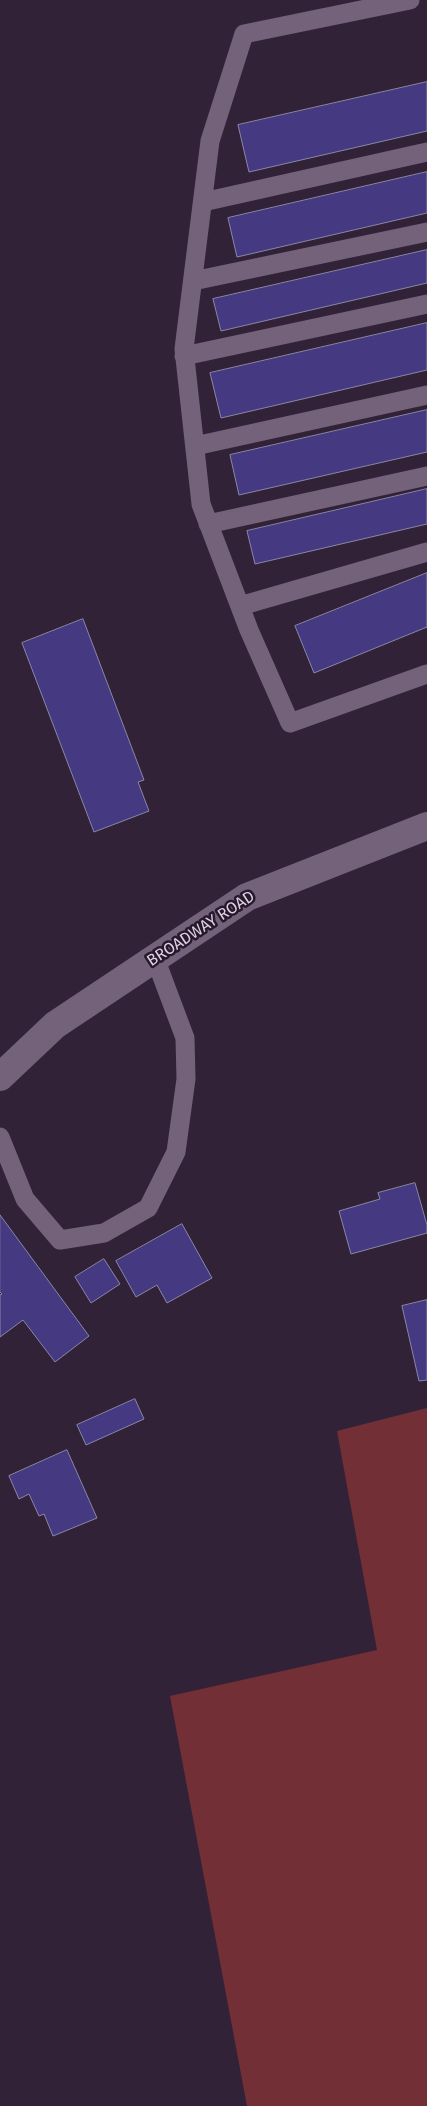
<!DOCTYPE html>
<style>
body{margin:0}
canvas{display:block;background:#322238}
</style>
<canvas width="427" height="2106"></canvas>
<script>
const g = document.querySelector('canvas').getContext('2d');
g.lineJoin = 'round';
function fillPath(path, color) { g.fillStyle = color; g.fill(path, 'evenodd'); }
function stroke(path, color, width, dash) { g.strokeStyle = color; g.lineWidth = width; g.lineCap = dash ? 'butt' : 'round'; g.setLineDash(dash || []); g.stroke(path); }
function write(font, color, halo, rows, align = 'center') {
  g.font = font + ' "Fira Sans",sans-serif'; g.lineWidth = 5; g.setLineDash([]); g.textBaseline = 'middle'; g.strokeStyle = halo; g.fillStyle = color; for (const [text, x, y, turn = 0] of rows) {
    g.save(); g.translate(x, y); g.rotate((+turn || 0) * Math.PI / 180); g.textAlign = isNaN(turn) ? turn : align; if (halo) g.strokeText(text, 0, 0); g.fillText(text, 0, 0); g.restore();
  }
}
const green = new Path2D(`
 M427,1408V2106H247L170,1696L377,1650L337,1431Z`);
const building = new Path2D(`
 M427,82V131L249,172L238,125Z
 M427,172V213L237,257L228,218Z
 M427,250V283L221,331L213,299Z
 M427,323V370L221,418L210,373Z
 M427,410V452L239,495L230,455Z
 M427,489V524L255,564L247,531Z
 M427,573V627L314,673L295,626Z
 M83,619L144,780L138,782L149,811L94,832L22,643Z
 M415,1183L427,1225V1233L351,1254L339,1211L380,1199L378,1193Z
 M0,1215L89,1336L55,1362L23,1320L0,1337V1295L2,1294L0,1292Z
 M182,1224L212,1278L167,1303L157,1285L136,1297L116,1261Z
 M104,1259L120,1284L91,1303L75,1277Z
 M427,1300V1380L419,1381L402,1306Z
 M135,1399L144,1419L86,1445L77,1425Z
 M67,1450L97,1518L53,1536L44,1514L39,1516L29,1494L19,1499L9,1476Z`);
const service = new Path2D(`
 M410,0L244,34L210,141L184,349L201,504L249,630L290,723L427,674
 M203,202L427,152
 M193,281L427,232
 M184,356L427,304
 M195,446L427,395
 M208,524L427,476
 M240,606L427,552
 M0,1137L25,1199L60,1240L104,1233L148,1208L176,1152L186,1079L185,1038L155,958`);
const secondary = new Path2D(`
 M0,1077L55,1025L247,897L427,826`);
const streetNames = [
 ["BROADWAY ROAD",201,929,-33]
];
fillPath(green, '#722f36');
fillPath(building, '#453982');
stroke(building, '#8987a5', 1);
stroke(service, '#74627b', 19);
stroke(secondary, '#74627b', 28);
write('16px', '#dcd2e0', '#28182d', streetNames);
</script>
